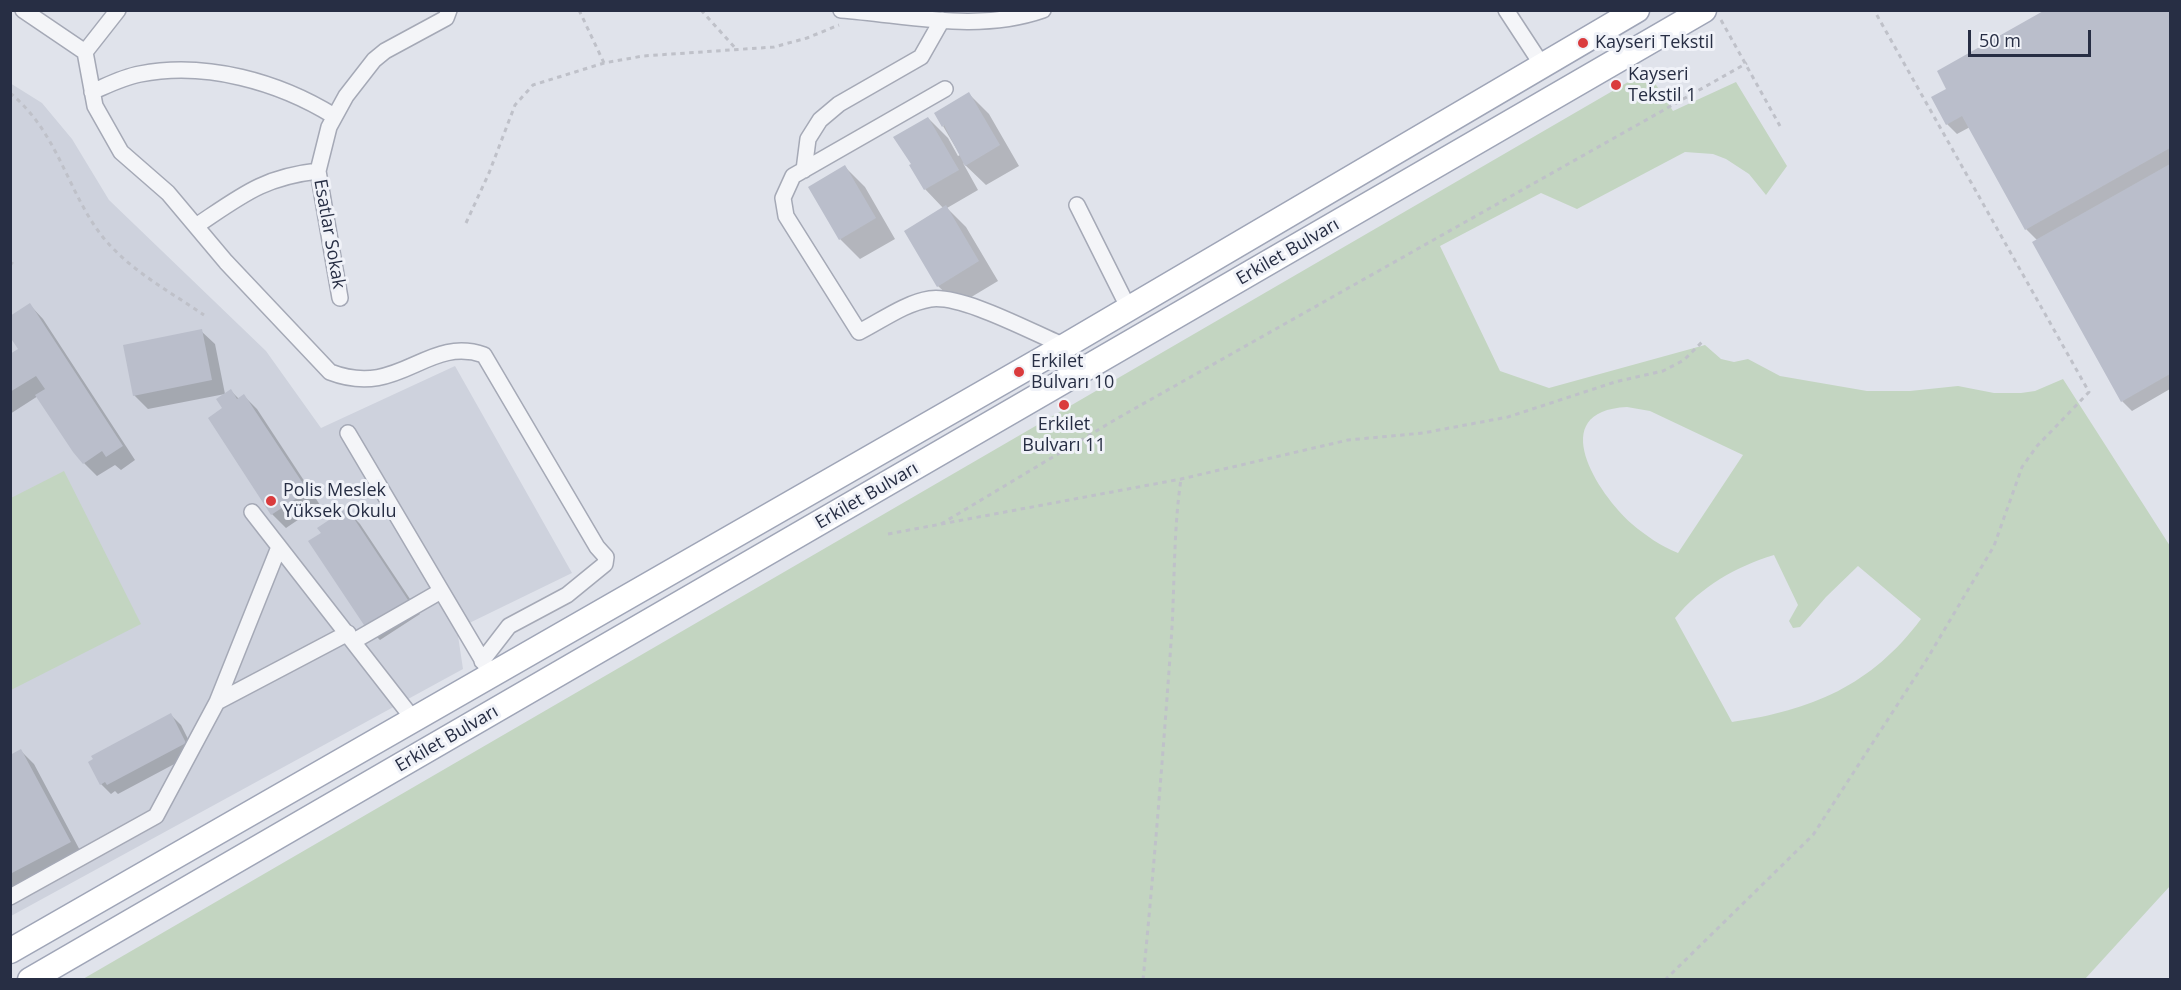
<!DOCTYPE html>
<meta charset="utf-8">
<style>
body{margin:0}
#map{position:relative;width:2181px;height:990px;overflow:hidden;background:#e0e3eb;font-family:"Open Sans",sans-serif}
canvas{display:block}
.frame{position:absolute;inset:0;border:12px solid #272e44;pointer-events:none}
.scale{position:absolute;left:1968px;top:30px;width:123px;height:27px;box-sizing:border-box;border:3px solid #272e44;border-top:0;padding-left:8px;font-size:18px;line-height:21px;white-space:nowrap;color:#272e44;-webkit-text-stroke:4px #f0f2f8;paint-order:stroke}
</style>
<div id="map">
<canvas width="2181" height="990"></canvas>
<div class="frame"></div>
<div class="scale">50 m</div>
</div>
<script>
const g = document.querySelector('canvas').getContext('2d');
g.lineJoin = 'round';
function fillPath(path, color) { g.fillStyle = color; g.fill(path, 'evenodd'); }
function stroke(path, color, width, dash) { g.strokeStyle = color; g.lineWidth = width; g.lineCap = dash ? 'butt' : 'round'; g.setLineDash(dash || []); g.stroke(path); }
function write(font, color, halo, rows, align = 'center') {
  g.font = font + ' "Open Sans",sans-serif'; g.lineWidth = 6; g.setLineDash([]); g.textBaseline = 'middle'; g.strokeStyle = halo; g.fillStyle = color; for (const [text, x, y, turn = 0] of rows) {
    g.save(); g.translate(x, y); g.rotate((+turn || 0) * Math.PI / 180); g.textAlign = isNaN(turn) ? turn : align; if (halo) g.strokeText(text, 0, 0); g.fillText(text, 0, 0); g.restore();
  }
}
const built = new Path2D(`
 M10,83L42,103L72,139L109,200L266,351L321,428L455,366L572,573L457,629L463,669L11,916Z`);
const green = new Path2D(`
 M1647,71L1673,111L1736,82L1787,166L1766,195L1749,174L1726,159L1713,154L1685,152L1577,209L1541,193L1440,246L1500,371L1549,388L1705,345L1721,359L1734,362L1748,359L1780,376L1867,391H1910L1958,386L1994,393H2021L2035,391L2063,379L2170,546V886L2085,979H83ZM1627,407L1650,411L1743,455L1678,553C1661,546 1646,536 1632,524C1598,494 1544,411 1627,407ZM1774,555L1798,605L1789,621L1793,628L1800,627L1826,597L1858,566L1921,619C1871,686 1812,710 1732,722L1675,618C1702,586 1735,567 1774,555Z
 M64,471L141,624L11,690V498Z`);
const shadow = new Path2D(`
 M2048,10H2170V389L2132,411L2122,401L2037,240L2026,229L1970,127L1957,134L1947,124L1948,89Z
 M969,94L989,114L1019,166L986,185L963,163L978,190L947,208L966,227L998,281L958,305L938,286L944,209L925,189L911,166L928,118L948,138L958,156L960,155L943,126Z
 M845,167L865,187L895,239L860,259L840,239L810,188Z
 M30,305L43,319L135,460L121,470L115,465L97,476L84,463L38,396L10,414V356L20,350Z
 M201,331L215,344L225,394L148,409L134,395Z
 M231,391L239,399L244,396L257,409L320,505L286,528L272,514L210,418L224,409Z
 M347,510L360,524L420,614L380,640L367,627L323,533Z
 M171,715L181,725L195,753L118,794L115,791L111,794L101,784Z
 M21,751L34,764L83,856L10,895V756Z`);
const building = new Path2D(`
 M2045,10H2170V148L2025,230L1962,116L1946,125L1931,97L1946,89L1937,71Z
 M969,92L1000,145L965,166L944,125L942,127L934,113Z
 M928,117L959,170L924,190L909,165L911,164L893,137Z
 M2170,164V374L2121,402L2032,242Z
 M845,165L876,218L839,240L808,187Z
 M946,205L979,261L937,287L904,231Z
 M30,303L123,446L106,457L102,451L83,464L73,452L35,395L45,389L36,376L10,392V354L18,349L10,337V316Z
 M202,329L212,380L133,396L123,345Z
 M231,389L237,399L244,394L308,491L271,515L208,418L222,408L216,399Z
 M347,508L408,600L366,628L308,541L321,533L317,528Z
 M171,713L186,743L107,785L105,782L100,785L88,762L93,759L91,756Z
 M21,749L71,842L10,874V755Z`);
const path = new Path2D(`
 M579,10L604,63
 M701,10L737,50
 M1721,20L1780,126
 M10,93C58,132 67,191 102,236C129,270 169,291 204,315
 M466,223L489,173L515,105L533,85L604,63L643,56L774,47L807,38L839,25
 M10,262L13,264
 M941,524L1118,418L1747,63
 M888,534L1181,479L1348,440L1423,433L1508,417L1615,382L1663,371L1684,360L1704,340
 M1143,980C1154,867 1163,755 1171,643C1175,588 1173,533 1181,479
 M1665,980L1813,835L1927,659L1994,546L2022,467L2037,446L2089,392L1874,10`);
const street = new Path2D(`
 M23,10L85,52
 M118,10L85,52L95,106L121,152L168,193L226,262L330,372C400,399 426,335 484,355L597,547L606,557L605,564L567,595L509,626L482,661
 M841,10C909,15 977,33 1043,10
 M1506,10L1542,65
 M945,89L793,176L783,198L786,216L859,332C881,321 905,303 930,299C962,294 1033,333 1065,346
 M92,92C108,85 123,77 140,74C206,61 279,82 334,116
 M804,170L808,139L820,120L839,104L921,57L942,20
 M1077,205L1129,309
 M196,226C241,196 263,177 318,171
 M340,298L318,171L329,127L346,96L374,60L385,51L446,18L449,10
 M348,433L487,668
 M252,512L414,720
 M354,641L441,591
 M217,702L348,633
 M10,897L156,816L217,702L279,547`);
const primary = new Path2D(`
 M10,951L1065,346L1637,10
 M30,980L1704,10`);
const markers = [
 [1583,43,6,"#da3b3d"],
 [1616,85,6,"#da3b3d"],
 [1019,372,6,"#da3b3d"],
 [1064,405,6,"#da3b3d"],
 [271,501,6,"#da3b3d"]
];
const poiNames = [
 ["Kayseri Tekstil",1595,43],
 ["Kayseri",1628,75],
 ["Tekstil 1",1628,96],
 ["Erkilet",1031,362],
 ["Bulvarı 10",1031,383],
 ["Erkilet",1064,425,"center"],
 ["Bulvarı 11",1064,446,"center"],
 ["Polis Meslek",283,491],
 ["Yüksek Okulu",283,512]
];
const streetNames = [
 ["Esatlar Sokak",329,234,80],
 ["Erkilet Bulvarı",1288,252,-30],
 ["Erkilet Bulvarı",867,496,-30],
 ["Erkilet Bulvarı",447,739,-30]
];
fillPath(built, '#ced2dd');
fillPath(green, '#c3d5c1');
fillPath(shadow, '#0003');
fillPath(building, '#babecb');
stroke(street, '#a5a9b6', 18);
stroke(primary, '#9fa5b7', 27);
stroke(path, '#bfc1c9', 3, [4.5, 4.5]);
stroke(street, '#f4f5f8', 15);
stroke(primary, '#fff', 24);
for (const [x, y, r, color] of markers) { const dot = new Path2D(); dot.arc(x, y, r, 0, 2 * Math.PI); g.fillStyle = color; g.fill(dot); stroke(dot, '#f0f2f8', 2); }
write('18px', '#272e44', '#f0f2f8', poiNames, 'left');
write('18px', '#272e44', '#f0f2f8', streetNames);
</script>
